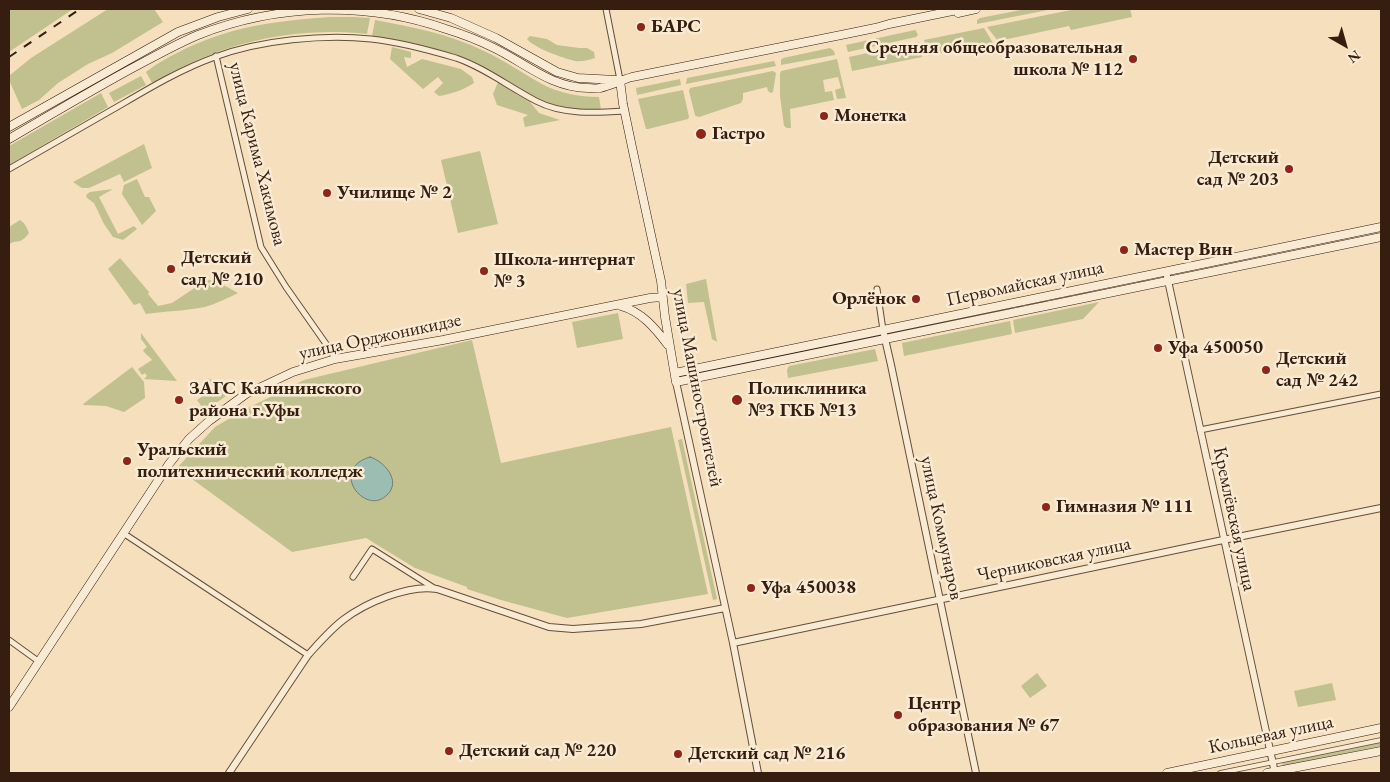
<!DOCTYPE html>
<meta charset="utf-8">
<style>
body{margin:0}
#map{position:relative;width:1390px;height:782px;overflow:hidden;background:#f5dfbc;font-family:"EB Garamond",serif}
canvas{display:block}
.frame{position:absolute;inset:0;border:10px solid #351e0f;pointer-events:none}
.north{position:absolute;left:1320px;top:20px;width:50px;height:50px;-webkit-text-stroke:4px #f8ead3;paint-order:stroke;rotate:142deg;font-size:14px;font-weight:700;line-height:20px;text-align:center;color:#351e0f}
.north::after{content:'';display:block;margin:auto;width:18px;height:22px;background:#351e0f;clip-path:polygon(50% 0,100% 100%,50% 72%,0 100%)}
</style>
<div id="map">
<canvas width="1390" height="782"></canvas>
<div class="frame"></div>
<div class="north">N</div>
</div>
<script>
const g = document.querySelector('canvas').getContext('2d');
g.lineJoin = 'round';
function fillPath(path, color) { g.fillStyle = color; g.fill(path, 'evenodd'); }
function stroke(path, color, width, dash) { g.strokeStyle = color; g.lineWidth = width; g.lineCap = dash ? 'butt' : 'round'; g.setLineDash(dash || []); g.stroke(path); }
function write(font, color, halo, rows, align = 'center') {
  g.font = font + ' "EB Garamond",serif'; g.lineWidth = 5; g.setLineDash([]); g.textBaseline = 'middle'; g.strokeStyle = halo; g.fillStyle = color; for (const [text, x, y, turn = 0] of rows) {
    g.save(); g.translate(x, y); g.rotate((+turn || 0) * Math.PI / 180); g.textAlign = isNaN(turn) ? turn : align; if (halo) g.strokeText(text, 0, 0); g.fillText(text, 0, 0); g.restore();
  }
}
const green = new Path2D(`
 M9,9H73L9,52Z
 M108,9H154L163,22L112,53L88,64L58,83L39,100L22,109L9,80V76L31,58Z
 M1026,9H1053L977,24V20L980,18Z
 M1076,9H1130L1132,17L1071,30L1069,26L998,41L987,27Z
 M331,17H353L370,18L367,34C313,28 257,36 207,56C188,63 170,74 152,83L146,72C156,64 167,58 179,52C230,26 275,21 331,17Z
 M375,20C413,27 449,34 484,51C504,60 522,73 540,83C558,93 579,97 599,97L601,110C585,111 568,110 552,105C525,96 501,75 475,63C443,48 406,42 372,36Z
 M984,28L993,43L928,56L924,40Z
 M915,30L916,31L918,35L916,37L848,52L846,45Z
 M530,36L547,39L557,45L579,48H587L594,52L595,58C589,60 581,62 575,61C563,58 534,48 527,39Z
 M919,42L922,57L852,71L849,57Z
 M392,47L411,52V58L404,57L407,67L422,59L461,69L472,77L474,83C463,90 452,94 439,96L434,92L443,83L438,77L423,89L390,59Z
 M830,48L834,51L835,55L781,65V60L783,58Z
 M837,59L846,98L837,99L835,90L841,88L838,77L823,80L825,92L832,91L834,100L790,109L791,128H787L784,126L780,96V74L781,71Z
 M774,61L776,66L686,84L687,78Z
 M773,71L776,73L773,92L771,93L768,91L767,87L743,93V99L741,103L699,117L696,116L695,115L689,91L690,88Z
 M141,76L146,85L114,102L109,93Z
 M680,79L681,85L637,95L636,88Z
 M498,82L504,84L513,90L516,94L530,102L539,113L560,120L525,127L523,118L528,115L497,105L493,94Z
 M683,90L689,117L688,119L648,129H646L638,99Z
 M101,93L108,107L9,165V146Z
 M144,144L152,168L124,182L120,174L89,188H82L73,182Z
 M480,151L498,224L458,233L441,160Z
 M137,179L145,197H149L156,211L142,225L122,194L124,185Z
 M113,189L99,197L118,234L134,226L137,229L123,240L113,237L104,224L94,203L87,198L86,195L90,192Z
 M20,220C25,223 27,228 29,233C20,245 19,239 9,244V227Z
 M120,258L149,292L148,294L158,306L172,303L202,283L209,280L218,282L238,293C227,298 216,304 205,307C185,311 166,311 146,314L140,303L134,305L108,269Z
 M706,279L717,342L712,339L704,302L688,303L686,284Z
 M1099,302L1083,319L1015,333L1013,320Z
 M618,313L623,339L577,348L572,322Z
 M1010,321L1012,334L904,356L902,343Z
 M141,333L177,381L144,379L147,376L145,373L142,375L138,369L152,360C150,356 145,355 143,350L147,347L141,339Z
 M472,340L501,463L671,427L708,594L567,618L501,600L467,589V587L415,568L366,538L292,552L177,468L215,427L244,410L304,380Z
 M875,349L878,361L788,378L787,370L789,366Z
 M132,367L144,382L145,398L124,412L106,406L84,405L83,404Z
 M207,378L224,385L230,393L205,411L197,400L214,388Z
 M682,439L717,599L713,600L678,440Z
 M1037,673L1047,686L1030,698L1021,686Z
 M1332,683L1336,700L1298,707L1294,691Z
 M1381,742V746L1283,766L1282,763Z`);
const water = new Path2D(`
 M370,457C384,461 402,481 387,495C365,517 328,469 370,457Z`);
const pedestrian = new Path2D(`
 M1220,773L1381,740`);
const minor = new Path2D(`
 M606,9L620,80
 M216,56L261,247L286,287L331,351L335,359
 M9,169C47,147 85,125 124,103C153,86 182,69 215,57C260,40 324,34 371,39C400,42 429,50 456,58C485,68 509,87 536,101C563,115 595,113 625,111
 M877,289L883,330
 M1200,430L1381,394
 M123,533L308,655
 M353,577L372,549L434,588
 M9,640L38,661`);
const tertiary = new Path2D(`
 M1167,276L1275,773
 M883,330L891,365L976,773
 M676,382L733,643L758,773
 M733,643L1223,540L1381,508
 M229,773L308,655C319,643 330,630 343,620C365,603 409,584 437,589L549,627L573,629L641,624L725,608`);
const secondary = new Path2D(`
 M419,9L451,18L496,38L557,72L578,78L616,80
 M958,13L976,9
 M620,80L623,104L632,147L661,281L665,317L676,382L1381,237
 M9,127L178,32L218,17L248,9
 M9,139C48,116 87,93 127,71C150,59 174,45 198,35C277,4 366,1 446,29C462,34 478,40 492,47C524,62 551,88 588,88C592,88 596,89 600,88C610,86 621,80 632,77L841,35L875,28L889,24L962,9
 M621,306C642,312 655,328 668,345
 M675,373L1381,227
 M9,707L169,464L189,439L209,421L246,394L293,372L335,359L443,340L650,298L662,297
 M1167,773L1381,728
 M1267,773L1381,751`);
const rail = new Path2D(`
 M9,57L80,9`);
const markers = [
 [641,27,5,"#8f2418"],
 [1133,59,5,"#8f2418"],
 [824,116,5,"#8f2418"],
 [701,134,6,"#8f2418"],
 [1289,169,5,"#8f2418"],
 [327,193,5,"#8f2418"],
 [1124,250,5,"#8f2418"],
 [171,269,5,"#8f2418"],
 [484,271,5,"#8f2418"],
 [916,299,5,"#8f2418"],
 [1158,348,5,"#8f2418"],
 [1266,370,5,"#8f2418"],
 [179,400,5,"#8f2418"],
 [737,400,6,"#8f2418"],
 [127,461,5,"#8f2418"],
 [1046,507,5,"#8f2418"],
 [751,588,5,"#8f2418"],
 [898,715,5,"#8f2418"],
 [449,751,5,"#8f2418"],
 [678,754,5,"#8f2418"]
];
const poiNames = [
 ["БАРС",651,27],
 ["Средняя общеобразовательная",1123,48,"right"],
 ["школа № 112",1123,70,"right"],
 ["Монетка",834,116],
 ["Гастро",712,134],
 ["Детский",1279,158,"right"],
 ["сад № 203",1279,180,"right"],
 ["Училище № 2",337,193],
 ["Мастер Вин",1134,250],
 ["Детский",181,258],
 ["сад № 210",181,280],
 ["Школа-интернат",494,260],
 ["№ 3",494,282],
 ["Орлёнок",906,299,"right"],
 ["Уфа 450050",1168,348],
 ["Детский",1276,359],
 ["сад № 242",1276,381],
 ["ЗАГС Калининского",189,389],
 ["района г.Уфы",189,411],
 ["Поликлиника",748,389],
 ["№3 ГКБ №13",748,411],
 ["Уральский",137,450],
 ["политехнический колледж",137,472],
 ["Гимназия № 111",1056,507],
 ["Уфа 450038",761,588],
 ["Центр",908,704],
 ["образования № 67",908,726],
 ["Детский сад № 220",459,751],
 ["Детский сад № 216",688,754]
];
const streetNames = [
 ["улица Карима Хакимова",257,154,76],
 ["Первомайская улица",1025,284,-12],
 ["улица Орджоникидзе",380,337,-12],
 ["улица Машиностроителей",697,388,79],
 ["Кремлёвская улица",1234,519,78],
 ["улица Коммунаров",941,528,78],
 ["Черниковская улица",1054,560,-12],
 ["Кольцевая улица",1271,735,-12]
];
fillPath(green, '#c0c18e');
fillPath(water, '#9cbdb1');
stroke(water, '#737d70', 1);
stroke(pedestrian, '#654e3a', 5.5);
stroke(minor, '#654e3a', 7);
stroke(tertiary, '#654e3a', 8);
stroke(secondary, '#351e0f', 9);
stroke(pedestrian, '#f8ead3', 4);
stroke(minor, '#f8ead3', 5);
stroke(tertiary, '#f8ead3', 6);
stroke(secondary, '#f8ead3', 8);
stroke(rail, '#351e0f', 2, [9, 9]);
for (const [x, y, r, color] of markers) { const dot = new Path2D(); dot.arc(x, y, r, 0, 2 * Math.PI); g.fillStyle = color; g.fill(dot); stroke(dot, '#f8ead3', 2); }
write('bold 19px', '#351e0f', '#f8ead3', poiNames, 'left');
write('19px', '#351e0f', '#f8ead3', streetNames);
</script>
